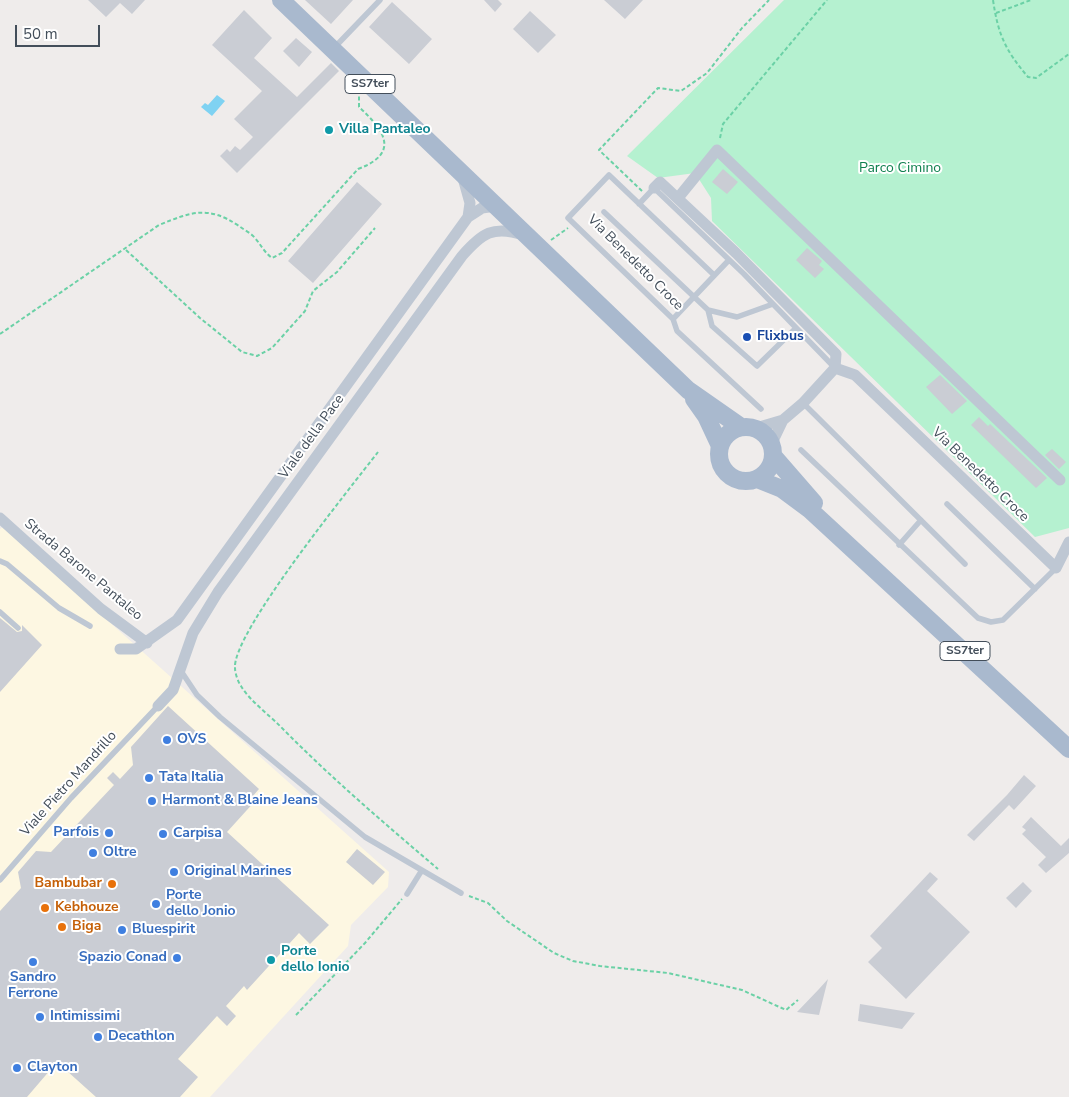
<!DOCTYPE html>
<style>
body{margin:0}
#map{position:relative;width:1069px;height:1097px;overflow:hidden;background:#efeceb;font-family:"Nunito Sans",sans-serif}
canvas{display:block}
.scale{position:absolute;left:15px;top:25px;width:85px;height:22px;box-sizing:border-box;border:2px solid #434e5a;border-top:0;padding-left:6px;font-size:15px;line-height:18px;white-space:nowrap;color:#434e5a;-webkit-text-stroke:4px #fff;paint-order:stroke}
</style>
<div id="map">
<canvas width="1069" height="1097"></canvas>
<div class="scale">50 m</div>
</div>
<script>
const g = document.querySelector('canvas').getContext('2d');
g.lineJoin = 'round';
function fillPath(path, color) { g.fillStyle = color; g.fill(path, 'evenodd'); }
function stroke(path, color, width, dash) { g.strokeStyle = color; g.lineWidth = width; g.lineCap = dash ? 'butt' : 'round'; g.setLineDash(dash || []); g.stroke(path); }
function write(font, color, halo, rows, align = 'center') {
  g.font = font + ' "Nunito Sans",sans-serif'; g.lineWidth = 4; g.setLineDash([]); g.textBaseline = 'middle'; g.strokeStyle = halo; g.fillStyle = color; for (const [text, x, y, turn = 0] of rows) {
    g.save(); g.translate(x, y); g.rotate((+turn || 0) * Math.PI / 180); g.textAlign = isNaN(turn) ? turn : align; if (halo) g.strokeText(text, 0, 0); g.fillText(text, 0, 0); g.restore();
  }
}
const commercial = new Path2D(`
 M3,527L389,872L388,887L351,925L348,946L210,1097H0V529Z`);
const green = new Path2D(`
 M784,0H1069V528L1035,537L712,221L711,198L695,173L658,178L627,156Z`);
const water = new Path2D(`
 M217,95L225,101L212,116L201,107L205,103L208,105Z`);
const building = new Path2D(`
 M88,0H145L132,14L120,3L106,17Z
 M305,0H353L331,24Z
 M484,0H498L502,4L495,12Z
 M604,0H643L625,19Z
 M392,2L432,39L409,64L369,27Z
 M244,10L272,38L254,58L297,97L331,63L339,71L237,173L220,156L227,149L230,152L235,146L240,150L253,137L234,119L262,91L212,45Z
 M530,11L556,35L538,53L513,29Z
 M296,38L312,52L299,67L283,51Z
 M723,169L738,182L727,194L712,182Z
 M357,182L382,204L313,283L288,261Z
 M807,248L822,261L819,265L824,269L815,278L796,260Z
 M940,375L967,401L952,414L926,387Z
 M979,417L988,426L990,424L1047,478L1036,488L971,425Z
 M1052,449L1066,462L1059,469L1045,455Z
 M0,618L17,632L22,631V625L42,645L0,692Z
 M168,706L259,789L252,797L256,800L227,832L329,925L310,944L299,933L247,990L244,986L226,1006L236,1016L227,1026L217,1016L178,1059L198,1077L180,1097H96L57,1062L27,1097H0V911L21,888L18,872L36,851L51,852L114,785L107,778L113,772L120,779L133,765L131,747Z
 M1024,775L1036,786L1014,810L1009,805L974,841L967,835L1007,795Z
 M1031,817L1061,846L1069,838V853L1046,873L1038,865L1046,857L1022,834L1026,830L1022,827Z
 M357,849L385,872L373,885L346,862Z
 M930,872L938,879L927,891L970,932L906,999L868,962L882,948L870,936Z
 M1023,882L1032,891L1016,908L1006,898Z
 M828,979L819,1015L797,1012L819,989Z
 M860,1004L915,1013L902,1029L858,1021Z`);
const path = new Path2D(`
 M993,0C998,34 1005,50 1028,77L1036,78L1069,54
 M996,13L1031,0
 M720,138L723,124L827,0
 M642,191L599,150L658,88L681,91L707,73L742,28L769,0
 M551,240L568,228
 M126,250L200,318L242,352L257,356L272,348L305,311L313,291L337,272L375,228
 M0,334L159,225C191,212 208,205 239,226C244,230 251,233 255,238C261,245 264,252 272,258L282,253L358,169C401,153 384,130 359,107V96
 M378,452C352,486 232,633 235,668C235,673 238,682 241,686C250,701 268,714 280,726C330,777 384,823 438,869
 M469,896L488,903L507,921L554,953L573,961L600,966L668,973L742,990L786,1010L798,1000
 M296,1015L365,943L402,899`);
const service = new Path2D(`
 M333,49L380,0
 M639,204L654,188L744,274L835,368
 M604,212L708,310L737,317L773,304
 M714,275L609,175L568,218L673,319L677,331L761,409
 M708,310L712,326L757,366L796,328
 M673,319L728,261
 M803,403L965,564
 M801,450L978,618L991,622L1003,620L1056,568
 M947,504L1035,589
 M899,545L921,520
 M0,561L7,564L59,608L90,626
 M0,612L18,628
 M181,671L197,695L220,717L365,837L461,893
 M0,880L71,798L158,706
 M407,894L422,870`);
const minor = new Path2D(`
 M654,188L660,182L736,253L836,354L835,368L803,403L783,420L756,428
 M678,198L717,150L1060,480
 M468,217L482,208L496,206
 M835,368L855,375L1056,568L1069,542
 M772,443L783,420
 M0,518L101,609L147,643
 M120,649H136L177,620L468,217L470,203L463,178
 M158,706L173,690L193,633L218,592L462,256C482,233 493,225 524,235`);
const primary = new Path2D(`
 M281,0L688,390L741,427
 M694,399L706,416L720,446
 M719 454a27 27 0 1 1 54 0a27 27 0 1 1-54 0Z
 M774,457L814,503
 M757,479L782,489L809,509L1069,749`);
const markers = [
 [329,130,5,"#0f9aa8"],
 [747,337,5,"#1a4fb4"],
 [167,740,5,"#3f7fe0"],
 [149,778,5,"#3f7fe0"],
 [152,801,5,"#3f7fe0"],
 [109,833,5,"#3f7fe0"],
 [163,834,5,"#3f7fe0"],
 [93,853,5,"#3f7fe0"],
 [174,872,5,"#3f7fe0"],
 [112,884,5,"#e8710a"],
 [156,904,5,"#3f7fe0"],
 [45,908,5,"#e8710a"],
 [62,927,5,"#e8710a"],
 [122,930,5,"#3f7fe0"],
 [177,958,5,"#3f7fe0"],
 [271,960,5,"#0f9aa8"],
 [33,962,5,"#3f7fe0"],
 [40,1017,5,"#3f7fe0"],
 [98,1037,5,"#3f7fe0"],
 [17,1068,5,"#3f7fe0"]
];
const shields = [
 [370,84,50],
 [965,651,50]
];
const shieldNames = [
 ["SS7ter",370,84],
 ["SS7ter",965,651]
];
const cultureNames = [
 ["Villa Pantaleo",339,130],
 ["Porte",281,952],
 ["dello Ionio",281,968]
];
const parkNames = [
 ["Parco Cimino",900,169]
];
const streetNames = [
 ["Via Benedetto Croce",635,263,45],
 ["Viale della Pace",312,437,-54],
 ["Via Benedetto Croce",980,475,44],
 ["Strada Barone Pantaleo",83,570,40],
 ["Viale Pietro Mandrillo",69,784,-48]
];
const transitNames = [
 ["Flixbus",757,337]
];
const shopNames = [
 ["OVS",177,740],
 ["Tata Italia",159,778],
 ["Harmont & Blaine Jeans",162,801],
 ["Parfois",99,833,"right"],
 ["Carpisa",173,834],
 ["Oltre",103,853],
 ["Original Marines",184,872],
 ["Porte",166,896],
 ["dello Jonio",166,912],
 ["Bluespirit",132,930],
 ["Spazio Conad",167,958,"right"],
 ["Sandro",33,978,"center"],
 ["Ferrone",33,994,"center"],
 ["Intimissimi",50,1017],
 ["Decathlon",108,1037],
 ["Clayton",27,1068]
];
const foodNames = [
 ["Bambubar",102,884,"right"],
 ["Kebhouze",55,908],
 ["Biga",72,927]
];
fillPath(commercial, '#fdf7e2');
fillPath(green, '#b5f1d0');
fillPath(water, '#7fd2f2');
fillPath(building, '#cacdd4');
stroke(path, '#6bd1a6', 2, [4, 2.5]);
stroke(service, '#bec7d3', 5.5);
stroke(minor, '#bec7d3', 11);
stroke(primary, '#a9b9ce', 18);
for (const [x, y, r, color] of markers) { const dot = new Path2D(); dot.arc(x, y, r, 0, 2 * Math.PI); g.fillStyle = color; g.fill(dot); stroke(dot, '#fff', 2); }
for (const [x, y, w] of shields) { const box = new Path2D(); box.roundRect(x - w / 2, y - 9.5, w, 19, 4); g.fillStyle = '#fff'; g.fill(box); stroke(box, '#434e5a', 1); }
write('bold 12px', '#434e5a', null, shieldNames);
write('bold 14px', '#0d838f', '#fff', cultureNames, 'left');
write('14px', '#0f804f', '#fff', parkNames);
write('14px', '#434e5a', '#fff', streetNames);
write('bold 14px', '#164399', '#fff', transitNames, 'left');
write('bold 14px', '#366cbe', '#fff', shopNames, 'left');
write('bold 14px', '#c56008', '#fff', foodNames, 'left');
</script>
